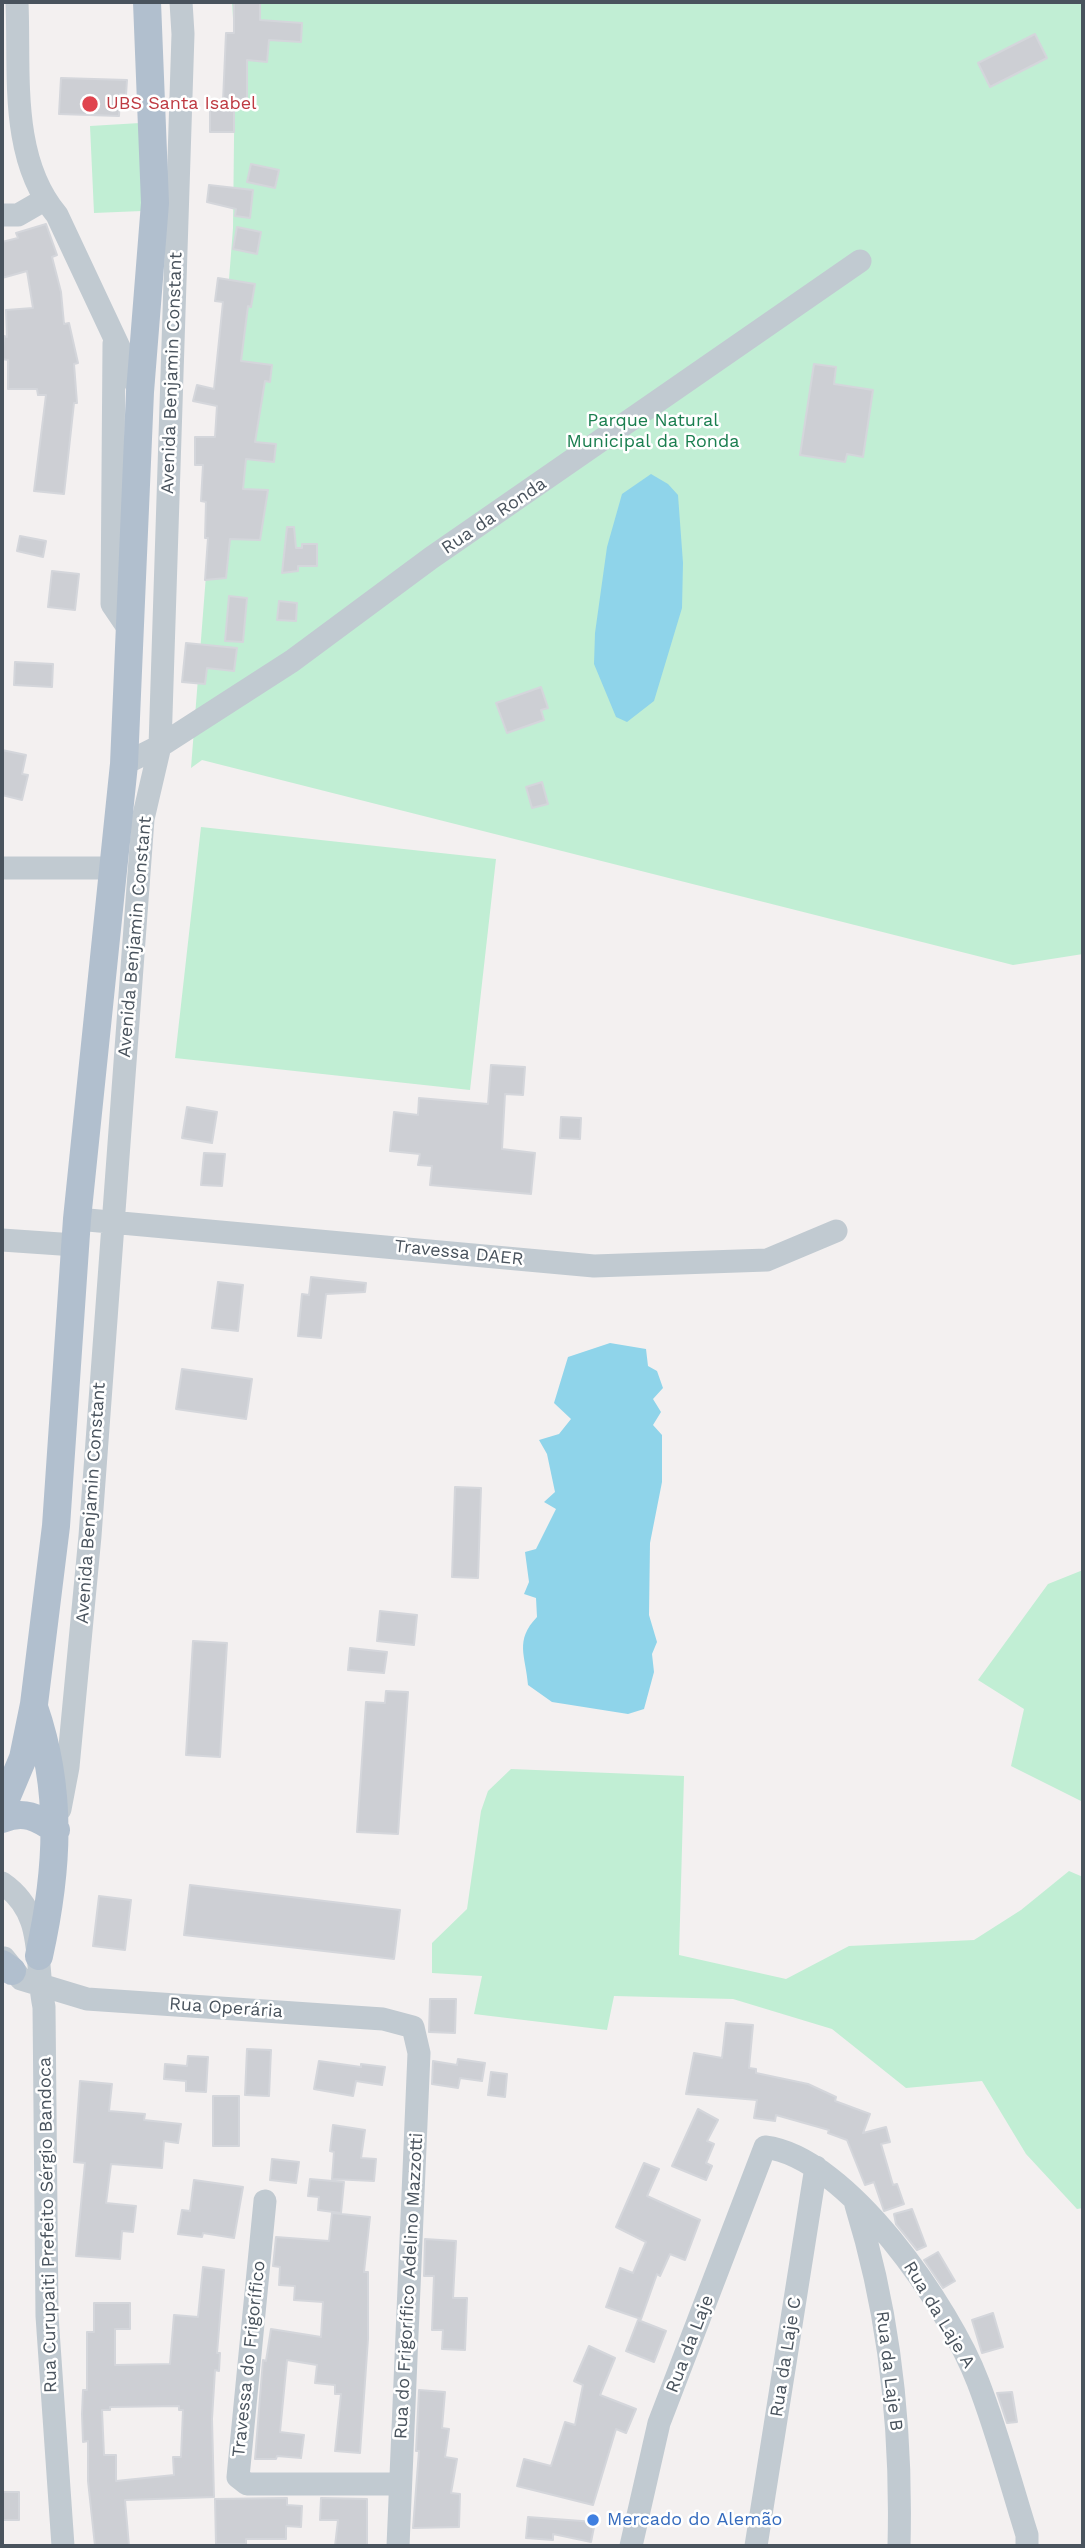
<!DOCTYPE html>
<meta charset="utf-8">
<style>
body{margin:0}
#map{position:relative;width:1085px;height:2548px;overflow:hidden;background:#f3f0f0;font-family:"Work Sans",sans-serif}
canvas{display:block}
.frame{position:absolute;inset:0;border:4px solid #49535d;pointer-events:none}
</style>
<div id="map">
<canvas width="1085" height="2548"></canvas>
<div class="frame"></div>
</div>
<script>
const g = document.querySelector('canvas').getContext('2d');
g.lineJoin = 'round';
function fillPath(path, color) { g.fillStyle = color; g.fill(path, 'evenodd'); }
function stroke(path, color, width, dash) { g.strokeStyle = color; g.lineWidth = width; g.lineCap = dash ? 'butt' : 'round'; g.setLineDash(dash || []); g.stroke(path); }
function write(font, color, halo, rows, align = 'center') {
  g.font = font + ' "Work Sans",sans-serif'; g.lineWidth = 5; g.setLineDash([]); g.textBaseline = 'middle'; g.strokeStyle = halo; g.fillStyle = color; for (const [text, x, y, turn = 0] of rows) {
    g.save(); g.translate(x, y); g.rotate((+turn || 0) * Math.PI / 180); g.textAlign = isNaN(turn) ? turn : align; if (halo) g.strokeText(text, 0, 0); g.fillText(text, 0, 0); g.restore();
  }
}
const green = new Path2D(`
 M232,2H1083V954L1013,965L202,760L191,768L233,228L235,51Z
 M140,123L142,211L94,213L90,126Z
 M201,827L496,859L470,1090L175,1058Z
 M1083,1570V1802L1011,1766L1024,1709L978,1680L1048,1584Z
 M511,1769L684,1776L679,1955L786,1979L849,1946L974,1940L1021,1910L1069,1871L1083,1877V2208L1077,2209L1026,2154L982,2081L906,2088L832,2029L733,1999L614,1996L607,2030L474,2014L482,1976L432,1973V1943L467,1909L481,1811L488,1791Z`);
const water = new Path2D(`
 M651,474L668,484L678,495L683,563L682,608L654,701L627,722L616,717L594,664L595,633L607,547L622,494Z
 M610,1343L646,1349L648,1366L657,1371L663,1388L653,1399L661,1412L653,1425L662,1435V1482L650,1543L649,1615L657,1642L652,1654L654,1672L644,1709L628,1714L552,1702L528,1685C526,1656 514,1641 537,1617L536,1598L524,1594L529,1582L525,1552L536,1549L556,1509L544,1502L555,1492L547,1454L539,1440L559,1434L571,1419L554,1403L568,1357Z`);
const building = new Path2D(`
 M234,2H260V20L302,23L301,42L269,40L267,62L247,60V101H223L226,33H234Z
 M1035,34L1047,58L990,87L978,63Z
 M61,78L127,80L126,95L120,94L119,116L59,114Z
 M210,108H234V132H210Z
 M251,164L279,170L275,188L247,182Z
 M209,185L253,190L250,218L235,216L236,209L207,202Z
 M46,224L57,255L52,257L61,292L64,324L69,323L78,363L74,364L77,403H74L64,494L34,491L46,395H38L37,389H8V360L2,359L4,336L7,337L6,310L33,308L27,271L2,278V242L18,238L16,233Z
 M237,227L261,232L257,254L233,249Z
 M218,278L255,284L251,307L248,306L241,361L272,365L270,382L265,381L255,442L276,444L274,462L246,459L243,489L268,490L260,540L230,539L226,578L205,580L208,538H205L206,502L201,501L203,465H195V437H215L217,406L193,401L197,385L214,389L223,302L215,301Z
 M814,364L836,367L834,384L873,390L863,457L847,454L845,462L800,455Z
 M287,527H294L296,548H302V544H317V566H298V571L282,573Z
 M20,536L46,541L43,557L17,551Z
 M52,571L79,574L75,610L48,607Z
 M229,596L247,598L243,642L225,641Z
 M279,601L297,603L296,621L277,620Z
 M186,643L237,648L234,671L207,668L205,684L182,682Z
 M15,662L53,664L52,687L14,685Z
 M541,687L548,708L541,710L544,720L507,733L496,703Z
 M2,750L26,755L22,774L28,775L22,800L2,795Z
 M542,782L548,804L532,808L526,787Z
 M491,1065L525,1067L523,1095L505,1094L502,1149L535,1153L531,1194L430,1185L432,1166L418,1165L420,1154L390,1151L394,1112L418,1115L419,1098L488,1104Z
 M187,1107L217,1112L212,1143L182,1138Z
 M561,1117L581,1118L580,1139L560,1138Z
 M204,1153L225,1154L222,1186L201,1185Z
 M311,1277L366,1283L365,1292L326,1294L321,1338L298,1336L302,1294L309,1295Z
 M218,1282L243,1285L238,1331L212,1328Z
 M182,1369L252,1379L246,1419L176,1409Z
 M455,1487L481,1488L478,1578L452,1577Z
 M380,1611L417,1615L414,1645L377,1641Z
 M193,1641L227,1643L220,1757L186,1755Z
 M350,1648L387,1652L384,1673L348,1670Z
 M386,1691L408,1692L398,1834L357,1832L366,1702L385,1703Z
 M190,1885L400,1910L394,1959L184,1935Z
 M99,1896L131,1900L125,1950L93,1946Z
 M430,1999H456L455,2033L429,2032Z
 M726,2023L753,2025L749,2068L756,2069V2073L808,2084L836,2097L835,2101L870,2114L863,2133L886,2127L890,2142L881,2144L893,2185L897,2184L904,2204L884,2211L874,2182L865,2185L847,2140L828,2133L829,2130L776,2115L775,2121L754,2118L757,2100L686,2094L694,2053L722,2058Z
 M247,2049L271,2050L269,2096L245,2095Z
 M188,2056L208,2057L206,2092L186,2091V2081L164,2079L165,2064L187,2066Z
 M458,2059L485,2063L482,2081L460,2078L458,2088L432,2084L433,2061L457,2065Z
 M319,2061L361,2067V2064L385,2067L382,2085L356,2081L353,2096L314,2089Z
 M491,2072L507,2074L505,2097L488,2095Z
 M80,2081L112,2084L109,2111L145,2114L144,2120L181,2124L178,2143L164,2141L162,2168L111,2164L106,2203L136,2206L133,2232L122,2231L120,2259L76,2256L85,2163L74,2162Z
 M213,2096H239V2146H213Z
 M698,2109L718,2120L707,2141L714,2144L706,2163L712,2166L706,2180L672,2166Z
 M333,2125L365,2130L361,2158L376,2159L374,2181L332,2179L334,2152L330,2151Z
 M272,2159L299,2162L296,2183L270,2180Z
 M644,2163L659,2169L647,2196L700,2220L685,2260L670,2254L660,2276L657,2274L641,2319L606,2307L620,2268L633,2273L646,2242L616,2227Z
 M310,2179L344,2182L341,2213L318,2210L319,2197L308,2196Z
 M194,2180L243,2187L234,2238L203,2233L202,2237L178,2234L182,2210L190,2211Z
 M912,2209L926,2246L917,2250L896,2224L894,2214Z
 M332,2213L370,2217L364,2272H368V2339L360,2453L335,2451L341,2394H335V2385L315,2383L317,2365L287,2360L280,2432L304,2435L301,2458L277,2456L276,2459H255L263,2360L266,2361L271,2329L321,2337L323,2302L294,2300L295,2286L279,2285L280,2267L273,2266L276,2237L329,2241Z
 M425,2239L456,2241L453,2298H467L465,2350L442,2349L443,2330H432L434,2276H424Z
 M938,2252L955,2281L943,2288L924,2260Z
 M203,2267L224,2270L217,2353H220L219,2371L215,2370L212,2419L214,2497L125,2500L129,2546H95L88,2481V2441L83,2442L82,2414L83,2390H87V2332H94V2303H130V2329H115V2365L170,2364L174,2315L198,2317ZM179,2406V2410H183L181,2457H173L174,2475L116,2481V2455H104L102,2410H110V2407Z
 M993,2313L1003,2347L982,2353L972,2320Z
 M638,2320L666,2331L654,2362L626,2351Z
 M589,2346L615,2358L600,2395L636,2409L626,2433L616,2429L593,2505L517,2486L524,2459L551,2466L565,2422L575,2425L583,2385L574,2381Z
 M419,2390L445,2392L442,2428L449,2429L445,2457L457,2459L451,2493L460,2494L459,2527L413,2528L419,2451H416Z
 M1012,2392L1017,2422L1007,2423L997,2393Z
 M2,2492H19V2520H2Z
 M287,2498V2505L302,2506L301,2527L286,2526V2539H246V2544H216L215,2499Z
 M321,2498L367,2499V2546H335L338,2520H320Z
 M528,2517L595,2522L591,2542L553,2534V2540L526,2538Z`);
const minor = new Path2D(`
 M17,2C20,72 9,158 57,215L140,392
 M2,215H18L44,200
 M114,344L112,604L131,632
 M124,764L160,746L292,661L431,558L860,261
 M2,868H113
 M77,1219L594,1266L767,1260L836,1231
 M2,1240L75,1245
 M60,1809L68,1767L90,1536L143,819L160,746L183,34L181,2
 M2,1883C47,1914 34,1960 44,2007L47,2316L63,2546
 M4,1958L21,1979L87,1999L383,2019L413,2027L419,2053L398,2546
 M265,2201L238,2477L247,2484H400
 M856,2205C890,2315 902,2431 899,2546
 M631,2546L659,2423L765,2147C848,2157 950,2308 978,2382C997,2431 1011,2484 1027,2535V2546
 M756,2546L816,2167`);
const major = new Path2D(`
 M34,1707C63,1791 58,1870 39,1956
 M2,1808L23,1758L34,1704L56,1526L77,1219L124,764L140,392L155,203L147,2
 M2,1819C24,1810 37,1817 56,1830
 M2,1964L12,1971`);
const markers = [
 [90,104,9,"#e0444e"],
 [593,2520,7,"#3f7fe0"]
];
const healthNames = [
 ["UBS Santa Isabel",106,104]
];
const streetNames = [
 ["Avenida Benjamin Constant",172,373,-88],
 ["Rua da Ronda",494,516,-34],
 ["Avenida Benjamin Constant",135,937,-85],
 ["Travessa DAER",459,1253,6],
 ["Avenida Benjamin Constant",91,1503,-86],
 ["Rua Operária",226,2008,4],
 ["Rua Curupaiti Prefeito Sérgio Bandoca",48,2225,-91],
 ["Rua do Frigorífico Adelino Mazzotti",409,2286,-87],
 ["Rua da Laje A",939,2315,59],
 ["Rua da Laje",690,2344,-69],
 ["Rua da Laje C",786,2357,-81],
 ["Travessa do Frigorífico",249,2359,-84],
 ["Rua da Laje B",889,2371,83]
];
const parkNames = [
 ["Parque Natural",653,421],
 ["Municipal da Ronda",653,442]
];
const shopNames = [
 ["Mercado do Alemão",607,2520]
];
fillPath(green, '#c1eed4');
fillPath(water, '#8fd4ea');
fillPath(building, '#cdcfd4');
stroke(building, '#d4d6db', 2);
stroke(minor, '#c1cad1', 23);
stroke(major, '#b1bfce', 28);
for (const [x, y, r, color] of markers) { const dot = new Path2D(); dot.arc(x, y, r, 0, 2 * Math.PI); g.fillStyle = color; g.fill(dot); stroke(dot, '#fff', 2.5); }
write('18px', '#be3a42', '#fff', healthNames, 'left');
write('18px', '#49535d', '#fff', streetNames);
write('18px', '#1a7e4f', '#fff', parkNames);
write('18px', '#366cbe', '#fff', shopNames, 'left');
</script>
